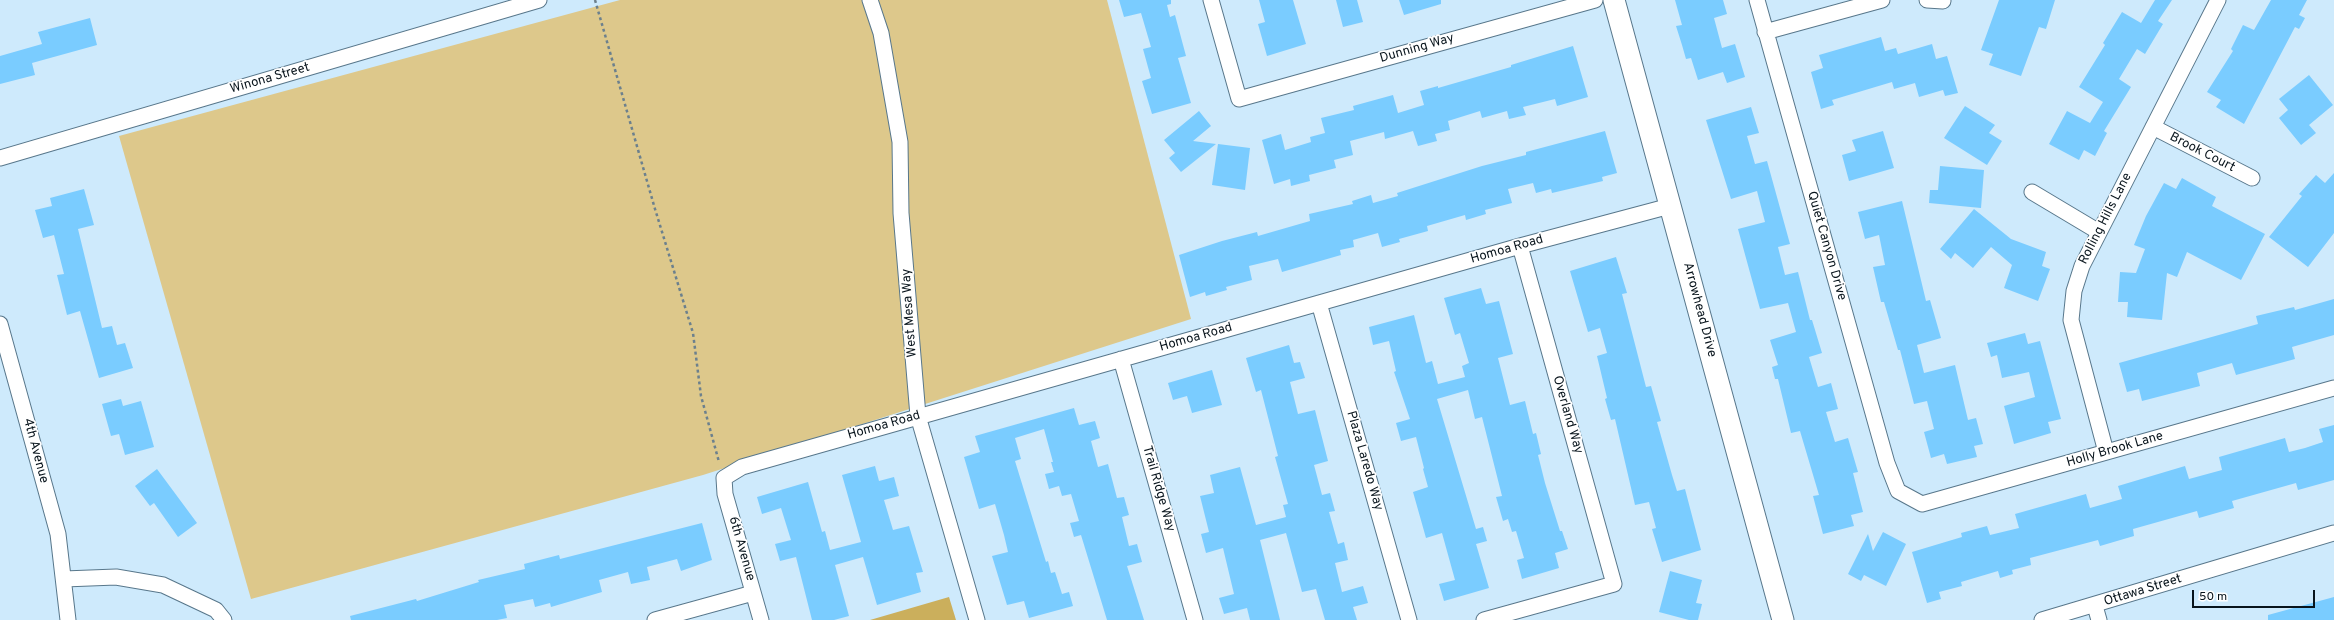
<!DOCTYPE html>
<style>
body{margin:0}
#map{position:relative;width:2334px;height:620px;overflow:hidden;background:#ceeafc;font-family:Overpass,sans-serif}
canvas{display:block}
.scale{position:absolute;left:2192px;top:590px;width:123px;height:18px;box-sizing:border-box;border:2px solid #08141c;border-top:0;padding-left:5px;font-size:12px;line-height:14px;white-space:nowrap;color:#08141c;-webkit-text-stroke:3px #fff;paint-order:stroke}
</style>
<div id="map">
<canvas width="2334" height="620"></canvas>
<div class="scale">50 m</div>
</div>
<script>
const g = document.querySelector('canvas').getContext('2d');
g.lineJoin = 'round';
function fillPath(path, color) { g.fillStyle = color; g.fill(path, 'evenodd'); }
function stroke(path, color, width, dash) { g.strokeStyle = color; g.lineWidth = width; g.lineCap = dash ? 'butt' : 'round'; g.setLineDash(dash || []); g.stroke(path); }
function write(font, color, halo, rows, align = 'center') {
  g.font = font + ' Overpass,sans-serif'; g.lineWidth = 3.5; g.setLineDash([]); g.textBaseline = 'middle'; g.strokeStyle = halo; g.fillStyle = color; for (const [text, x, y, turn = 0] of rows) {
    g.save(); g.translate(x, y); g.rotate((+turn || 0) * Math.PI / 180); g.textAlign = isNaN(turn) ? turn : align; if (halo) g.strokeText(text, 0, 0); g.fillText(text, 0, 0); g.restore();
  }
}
const green = new Path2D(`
 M620,0H1107L1191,319L703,475L251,599L119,136Z`);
const water = new Path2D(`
 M949,597L956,620H870Z`);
const building = new Path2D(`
 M1119,0H1171V4L1167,5L1170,17L1175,15L1186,56L1178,58L1191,103L1152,114L1142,81L1151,78L1143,49L1151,47L1141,13L1124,17Z
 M1259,0H1293L1306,44L1267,56L1258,24L1265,22Z
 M1336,0H1357L1363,22L1343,27Z
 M1399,0H1441V4L1404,15Z
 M1675,0H1723L1727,14L1714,18L1722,48L1735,44L1745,77L1727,83L1723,72L1698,80L1691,58L1686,59L1682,45L1676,26L1682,25Z
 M1999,0H2055L2046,29L2039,27L2021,76L1989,65L1993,54L1981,50Z
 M2155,0H2172L2158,21L2163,24L2145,54L2137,49L2119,79L2131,87L2104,131L2107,133L2095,156L2084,150L2079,160L2049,144L2067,111L2090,123L2103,102L2079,87L2105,45L2103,43L2122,12L2141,23Z
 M2271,0H2307L2299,15L2305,18L2299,29L2295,27L2244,124L2216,107L2221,100L2207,92L2233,51L2231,49L2243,25L2254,30Z
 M90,18L97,45L32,63L35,75L0,84V56L42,44L38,32Z
 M1881,37L1885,51L1896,48L1898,54L1932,44L1936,59L1947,56L1958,93L1945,96L1943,90L1919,97L1915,83L1894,89L1892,82L1832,100L1834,105L1821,109L1811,72L1823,68L1819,55Z
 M1573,46L1588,97L1557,106L1555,99L1523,107L1526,115L1509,119L1507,111L1482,118L1480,111L1448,121L1450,130L1435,134L1437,141L1418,146L1413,131L1385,139L1384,132L1350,141L1353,155L1334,160L1336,168L1309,175L1310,181L1291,186L1290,179L1274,184L1262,140L1281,134L1285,150L1311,142L1310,137L1325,133L1321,118L1354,110L1353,106L1393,95L1398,113L1424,105L1420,91L1438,86V88L1511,67V65Z
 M2309,75L2333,105L2309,125L2316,133L2301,145L2279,118L2288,110L2279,99Z
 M1965,106L1995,125L1989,133L2002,141L1987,165L1944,138Z
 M1751,107L1759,133L1747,136L1755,164L1767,161L1790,244L1778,247L1785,275L1798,272L1810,320H1812L1822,353L1809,357L1818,387L1831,383L1838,409L1826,412L1835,442L1848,438L1858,472L1853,473L1863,512L1851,515L1854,526L1823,534L1813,496L1819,495L1800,431L1791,433L1778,379H1775L1772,367L1778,365L1770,340L1796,332L1788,303L1760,309L1738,229L1765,222L1757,191L1731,199L1706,120Z
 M1199,111L1211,126L1193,141L1216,144L1181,172L1169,158L1175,153L1164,140Z
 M1605,131L1617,173L1602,177L1603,181L1552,193L1551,189L1536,193L1533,183L1508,189L1512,203L1485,210L1486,214L1466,220L1465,215L1427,226L1428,231L1399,239L1400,242L1382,247L1378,233L1353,240L1354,247L1340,250L1341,255L1282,272L1278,259L1249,266L1252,280L1226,287L1227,290L1206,296L1205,292L1190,297L1179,255L1222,241L1257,232L1258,236L1310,221L1309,214L1353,204L1352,201L1371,195L1373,203L1398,196L1397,193L1482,166L1526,155V152Z
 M1883,131L1894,168L1849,181L1842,155L1856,151L1852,140Z
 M1218,144L1250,148L1245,190L1212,185Z
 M1940,166L1984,170L1981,208L1929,203L1930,190H1938Z
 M2334,173V233L2308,267L2269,237L2302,196L2299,194L2316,175L2325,183Z
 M2182,178L2216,197L2212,206L2265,234L2241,280L2187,252L2177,277L2167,273L2162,320L2127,317L2128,302H2118L2120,272L2136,273L2145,249L2134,245L2146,216L2164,183L2176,189Z
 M84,189L94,225L78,229L102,328L112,326L117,345L125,343L133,368L99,378L80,311L67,315L57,275L64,274L54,235L43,238L35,210L52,206L50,198Z
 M1902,201L1926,301L1930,300L1941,338L1917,345L1924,373L1955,365L1968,420L1976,418L1983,444L1974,446L1977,457L1947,464L1944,454L1931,458L1924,432L1934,429L1927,401L1914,404L1900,350H1898L1884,302H1881L1873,267L1885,265L1879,235L1865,239L1858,212Z
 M1974,209L2011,239L2046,252L2042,266L2050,269L2038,301L2004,288L2012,265L1991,247L1973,268L1955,253L1951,259L1940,249Z
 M1616,257L1627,293L1622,294L1646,387L1651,386L1661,421L1657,422L1672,475L1677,491L1685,489L1701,550L1662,562L1652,529L1656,528L1649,502L1635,505L1615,419L1611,420L1605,399L1607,398L1597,356L1607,353L1600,328L1588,332L1570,271Z
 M1481,288L1486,304L1499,301L1513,354L1498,358L1510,405L1525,401L1533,434L1536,433L1541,454L1538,455L1545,483L1560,531H1562L1568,549L1555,553L1559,568L1522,579L1517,560L1524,558L1516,531L1512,532L1508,519L1503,521L1496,497L1502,496L1482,417L1475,419L1468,390L1437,399L1476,529L1483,527L1487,541L1476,544L1489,588L1444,601L1439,584L1455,580L1442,533L1426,538L1413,492L1428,487L1423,469L1424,468L1416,437L1401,441L1396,423L1410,419L1394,372L1396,371L1389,341L1373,345L1369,327L1414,315L1426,363L1432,361L1438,384L1465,377L1462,366L1469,363L1460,333L1455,335L1444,298Z
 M2334,299V335L2292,347L2295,359L2236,375L2232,363L2197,373L2200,386L2142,401L2139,389L2127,392L2119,363L2258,324L2256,316L2294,307L2295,310Z
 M2025,333L2028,344L2040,341L2061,419L2048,422L2051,433L2014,444L2004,406L2035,397L2029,372L2002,378L1997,355L1991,357L1987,343Z
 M1289,345L1294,363L1300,362L1305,378L1290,382L1298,414L1315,410L1328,461L1314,465L1322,495L1330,493L1335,511L1329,512L1338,544L1344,542L1348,560L1335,563L1342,592L1363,586L1368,603L1353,607L1357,620H1325L1316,589L1302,592L1286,533L1260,540L1280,620H1250L1247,608L1224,614L1219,598L1234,594L1223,548L1206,553L1201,534L1209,532L1200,496L1214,493L1210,475L1240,467L1256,525L1286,517L1283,505L1288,504L1275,457L1278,456L1261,390L1256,392L1246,358Z
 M1212,370L1222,405L1192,413L1187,396L1173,400L1168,383Z
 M121,399L123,406L141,401L154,447L125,455L119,434L111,436L102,404Z
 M1074,408L1079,425L1095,421L1100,438L1091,441L1098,467L1108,464L1117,498L1124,497L1129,515L1122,517L1129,546L1137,544L1142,562L1127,566L1144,620H1107L1081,535L1074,537L1070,523L1079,521L1071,494L1062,496L1059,486L1049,489L1045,474L1054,472L1051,462H1053L1044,429L1015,438L1021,459L1015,461L1046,562L1048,561L1051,573L1055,572L1062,594L1069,592L1073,606L1029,618L1024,601L1007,605L992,556L1008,552L1004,535L995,504L979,509L964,457L980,452L975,436Z
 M2334,425V480L2298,490L2296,483L2232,501L2234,508L2199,518L2197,511L2133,529L2134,536L2100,546L2098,540L2030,558L2031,565L2012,570L2013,574L2000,578L1998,571L1961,582L1962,586L1939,592L1941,599L1927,603L1912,552L1962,537L1961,533L1987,526L1990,535L2019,528L2015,514L2086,494L2090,508L2122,499L2118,486L2185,466L2189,479L2222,470L2219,457L2285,438L2289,452L2305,448L2323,442L2319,429Z
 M875,466L879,481L894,477L899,496L884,500L893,530L909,526L923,572L916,573L921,592L877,605L863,557L835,565L849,616L834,620H812L796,557L780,561L775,544L791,540L781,508L762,514L757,497L808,482L822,532L825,531L830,550L861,542L842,475Z
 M157,469L197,523L178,537L154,503L150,506L135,486Z
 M702,523L712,560L681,571L677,559L647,567L650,580L631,584L628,572L599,580L602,592L551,607L550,603L535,607L533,599L504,605L507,618L497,620H351L350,616L416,599L417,601L479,582L478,580L525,569L524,564L559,555L560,559Z
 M1883,532L1906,544L1886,586L1864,575L1861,581L1848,574L1868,534L1873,551Z
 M1670,571L1702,580L1696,603L1702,604L1698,620H1689L1659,612Z
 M2334,597V620H2268V615Z`);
const path = new Path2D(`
 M595,0L655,209L693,333L701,396L719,462`);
const street = new Path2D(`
 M870,0L881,33L900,142L901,213L918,416L977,620
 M1211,0L1239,99L1595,0
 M1757,0L1887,463L1898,491L1922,504L2334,388
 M1927,0L1943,1
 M1765,32L1882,0
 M2153,127L2252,178
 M0,158L539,0
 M2032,192L2099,232
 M1319,303L1409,620
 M0,324L58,534L68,620
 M1121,359L1195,620
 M2106,452L2071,320L2074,291L2082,266L2218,0
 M64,579L116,577L163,585L216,610L224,620
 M2095,606L2099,620
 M655,620L753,593
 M761,620L725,494L724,478L742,467L1520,246L1670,206
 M1484,620L1614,584L1520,246
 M2042,620L2334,533`);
const secondary = new Path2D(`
 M1614,0L1783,620`);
const streetNames = [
 ["Dunning Way",1417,49,-16],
 ["Winona Street",270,79,-16],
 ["Brook Court",2202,153,27],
 ["Rolling Hills Lane",2106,219,-63],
 ["Quiet Canyon Drive",1826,246,74],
 ["Homoa Road",1507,250,-16],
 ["Arrowhead Drive",1699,310,75],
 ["West Mesa Way",910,313,-94],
 ["Homoa Road",1196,338,-16],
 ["Overland Way",1567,415,74],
 ["Homoa Road",884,426,-16],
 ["Holly Brook Lane",2115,450,-16],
 ["4th Avenue",35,451,75],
 ["Plaza Laredo Way",1364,461,74],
 ["Trail Ridge Way",1158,489,74],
 ["6th Avenue",741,549,74],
 ["Ottawa Street",2143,591,-17]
];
fillPath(green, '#ddc88b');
fillPath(water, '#cbaf5c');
fillPath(building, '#7accff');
stroke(street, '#58778b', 17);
stroke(secondary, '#58778b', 23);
stroke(path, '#6c808d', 2.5, [3, 3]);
stroke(street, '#fff', 15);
stroke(secondary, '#fff', 21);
write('13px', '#08141c', '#fff', streetNames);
</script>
